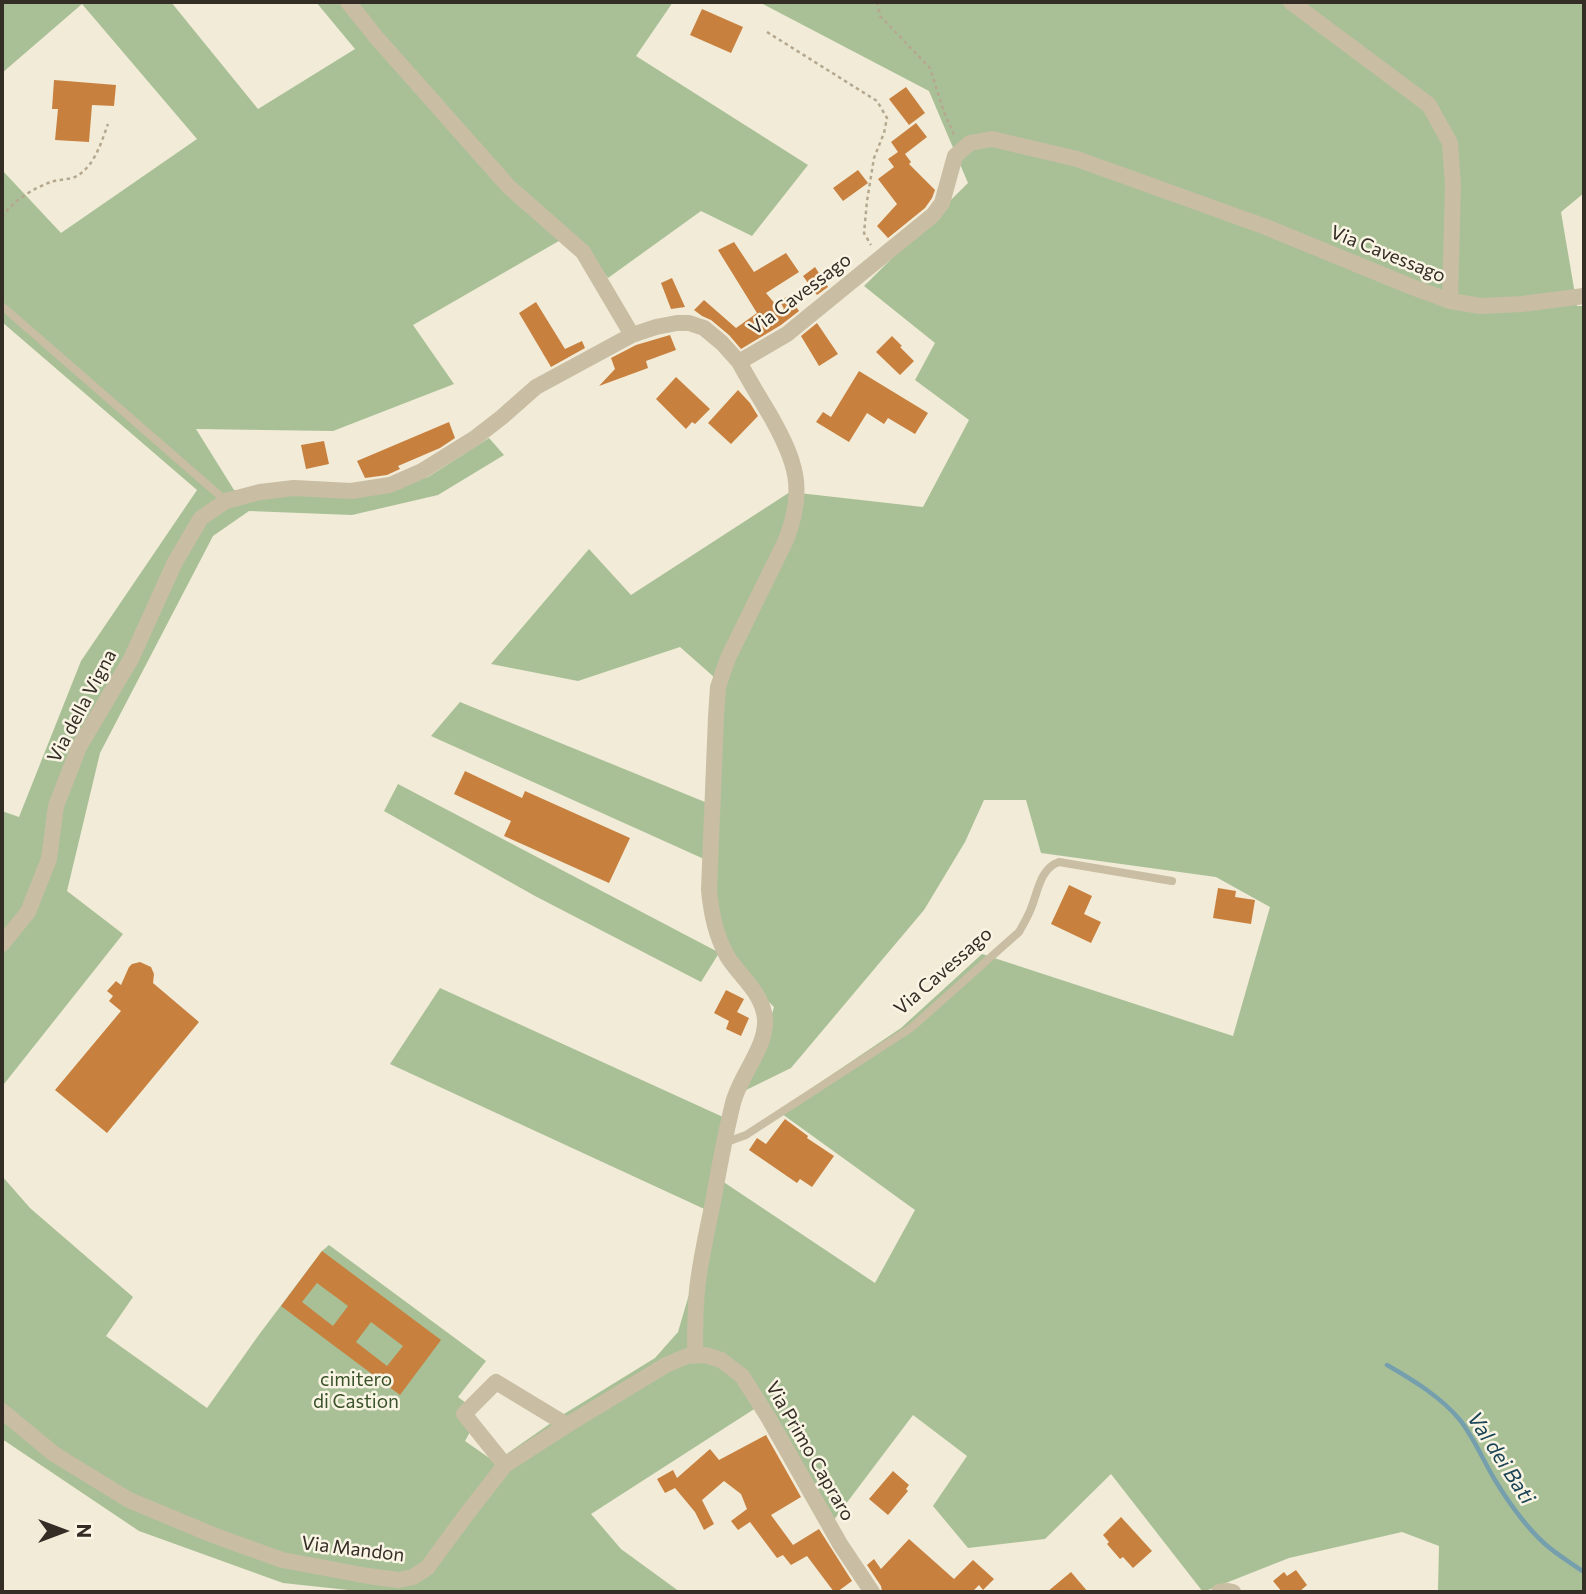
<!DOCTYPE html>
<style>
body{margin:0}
#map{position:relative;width:1586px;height:1594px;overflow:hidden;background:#f1ebd7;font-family:Commissioner,sans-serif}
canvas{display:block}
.frame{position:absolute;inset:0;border:4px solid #342d25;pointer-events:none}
.north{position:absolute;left:28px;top:1496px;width:70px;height:70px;-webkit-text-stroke:5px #f9f4e3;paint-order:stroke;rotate:90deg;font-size:19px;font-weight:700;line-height:28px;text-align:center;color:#342d25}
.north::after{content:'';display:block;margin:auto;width:24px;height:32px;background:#342d25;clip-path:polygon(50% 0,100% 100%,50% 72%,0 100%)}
</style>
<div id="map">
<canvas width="1586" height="1594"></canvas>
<div class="frame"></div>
<div class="north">N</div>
</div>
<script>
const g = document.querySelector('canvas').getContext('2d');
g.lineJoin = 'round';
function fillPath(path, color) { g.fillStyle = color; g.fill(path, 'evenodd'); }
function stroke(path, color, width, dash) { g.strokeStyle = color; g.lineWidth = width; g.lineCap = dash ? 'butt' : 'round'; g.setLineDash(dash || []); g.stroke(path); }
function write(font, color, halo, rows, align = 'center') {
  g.font = font + ' Commissioner,sans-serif'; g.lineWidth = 5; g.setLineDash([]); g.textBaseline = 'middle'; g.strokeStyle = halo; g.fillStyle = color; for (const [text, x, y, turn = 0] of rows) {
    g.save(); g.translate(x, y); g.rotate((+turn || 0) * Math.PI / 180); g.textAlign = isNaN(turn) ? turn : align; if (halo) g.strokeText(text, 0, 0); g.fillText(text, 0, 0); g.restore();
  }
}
const green = new Path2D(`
 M2,2H171L258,109L355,49L316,2H673L636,56L808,165L752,236L701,211L608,278L571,234L413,325L454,384L333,431L196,429L234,490L352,495L428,477L489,438L504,455L438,495L352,515L249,511L213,536L100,753L67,891L123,934L4,1084L2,1083V811L19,817L81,661L197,490L2,322V170L61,233L197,139L82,4L2,73Z
 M759,2H1584V193L1561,212L1577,306H1584V1592H1435L1438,1590L1439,1546L1402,1532L1289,1558L1203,1592L1111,1474L1045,1539L968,1548L933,1506L967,1456L913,1415L833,1521L762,1404L591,1514L621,1549L680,1592H367L283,1583L139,1531L2,1439V1176L30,1208L133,1297L106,1336L207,1408L258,1336L322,1251L329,1245L486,1361L458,1397L466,1403L470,1432L465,1441L495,1462L564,1414L655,1358L678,1332L713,1213L390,1064L440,988L723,1117L763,1046L774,1007L719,953L701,982L535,896L384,811L398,784L718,952L704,859L431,736L460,702L705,802L714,677L680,647L578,681L491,664L589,549L631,595L790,492L923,507L969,420L915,380L935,343L864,286L968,183L929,91ZM984,800H1026L1041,853L1216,877L1270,907L1233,1036L982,954L901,1028L778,1111L915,1210L875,1283L722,1181L738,1094L791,1068L924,910L965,842Z`);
const stream = new Path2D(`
 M1387,1365C1413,1380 1441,1397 1460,1420C1474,1438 1483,1460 1495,1480C1509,1503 1525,1526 1545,1544C1556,1554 1571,1563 1584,1572`);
const building = new Path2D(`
 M702,9L743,27L731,53L690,35Z
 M54,80L116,85L114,106L92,105L89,142L55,140L58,109H52Z
 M906,87L925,113L909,125L889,99Z
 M916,123L927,137L905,154L911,162L909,164L935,190L932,198L925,208L888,238L877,226L897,204L878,179L894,167L888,159L898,152L891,142Z
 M858,170L868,183L843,201L833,188Z
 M734,242L754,272L786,253L799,272L766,293L781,311L784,309L780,301L788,296L799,311L781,325L741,349L729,335L711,320L702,316L694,310L704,300L736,328L757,313L718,250Z
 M815,267L828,287L817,295L803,276Z
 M672,278L685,307L671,309L661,283Z
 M536,302L565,349L582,341L585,348L551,367L519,313Z
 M817,323L838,354L819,366L801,336Z
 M670,335L676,350L646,361L648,368L599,386L615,369L611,358L636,345Z
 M892,336L902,346L900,347L914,361L900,375L876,352Z
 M859,371L928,413L915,434L888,418L884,424L867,413L849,442L816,422L823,412L831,417Z
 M676,377L710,409L695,424L692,422L686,429L656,399Z
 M738,390L750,403L758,416L731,444L708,423Z
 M449,422L455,438L440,448L398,466L400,469L387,475L365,478L357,461Z
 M324,441L329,464L306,469L301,445Z
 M465,771L522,798L525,791L630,838L609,883L504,836L511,821L454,794Z
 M1069,885L1092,896L1084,914L1101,922L1091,943L1051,924Z
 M1218,888L1236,891L1235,897L1255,900L1251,924L1213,918Z
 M140,962L151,967L154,974L153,983L199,1022L107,1133L55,1090L121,1011L109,1001L113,996L107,991L116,981L121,985L129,967L132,964Z
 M726,990L744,999L737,1012L749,1018L741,1036L726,1029L729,1021L714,1013Z
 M785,1119L808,1136L807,1138L834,1156L812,1187L800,1179L797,1183L749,1150L757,1138L766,1144Z
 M322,1251L441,1340L400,1395L281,1306ZM317,1283L348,1306L333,1326L302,1302ZM371,1322L403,1346L387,1366L356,1342Z
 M766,1435L801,1497L771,1515L793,1545L819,1529L852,1581L837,1592H834L807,1556L791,1565L783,1555L777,1558L750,1522L738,1530L731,1521L747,1509L741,1494L724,1481L702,1500L714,1524L704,1530L695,1512L675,1488L665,1493L657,1479L673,1470L677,1478L710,1449L719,1460Z
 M893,1471L909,1485L906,1489L908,1491L888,1515L869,1499Z
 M1121,1517L1152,1551L1133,1568L1123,1557L1120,1559L1107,1544L1109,1542L1103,1535Z
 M909,1539L954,1579L973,1560L994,1579L983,1590L979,1585L972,1592H882L881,1586L867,1565L874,1559L881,1569Z
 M1296,1570L1307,1585L1299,1592H1282L1273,1581L1284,1572L1287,1576Z
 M1071,1572L1088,1592H1047Z`);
const path = new Path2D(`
 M877,2L880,16L930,68L944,112L955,137
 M767,32L877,101L887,118L884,133L874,158L867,201L864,233L871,245
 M2,217C12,202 33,188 51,182C59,179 70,180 77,176C95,165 101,143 108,124`);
const service = new Path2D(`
 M2,306L226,501
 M724,1143L746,1135L911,1028L1019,932C1023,925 1027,918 1030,911C1038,893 1039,869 1059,862L1172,881`);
const minor = new Path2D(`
 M348,2L376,37L509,187L583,252L632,335
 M1291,2L1429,105L1450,143L1453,184L1450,301
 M2,944L28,912L49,859L56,806L79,747L131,659L175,562L201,518L226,501L260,492L294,488L351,491L390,485L422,471L475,438L502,417L536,387L632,335L656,327L677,323H689L704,328L722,343L739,362
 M695,1354C695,1333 695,1312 697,1290C700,1261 707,1231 713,1202C719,1169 725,1135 733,1103C740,1075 767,1047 765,1019C763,993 740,977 727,956C716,936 711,912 709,890L716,717L718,687L728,658L786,540C806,489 796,461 770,415C759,397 749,380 739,362L787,334L933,215L942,203L955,156L970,143L992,139L1077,159L1266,227L1412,287L1450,301L1481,306L1522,304L1584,296
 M2,1411L54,1454L129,1500L213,1535L282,1560L368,1576L399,1580L413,1577L427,1568L466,1515L505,1465L567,1425L666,1365L687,1356L705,1355L721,1360L742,1376L768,1417L840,1544L872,1592
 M505,1465L464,1414L496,1382L567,1425
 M1219,1592L1228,1591L1233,1592`);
const streetNames = [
 ["Via Cavessago",1388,254,22],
 ["Via Cavessago",800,294,-37],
 ["Via della Vigna",82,706,-62],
 ["Via Cavessago",943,971,-41],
 ["Via Primo Capraro",810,1451,60],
 ["Via Mandon",353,1549,7]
];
const parkNames = [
 ["cimitero",356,1380],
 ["di Castion",356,1402]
];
const waterNames = [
 ["Val dei Bati",1501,1458,57]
];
fillPath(green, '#a9c097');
stroke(stream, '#769fae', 4.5);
fillPath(building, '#c8803f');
stroke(path, '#b5a88e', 2.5, [3.5, 3.5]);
stroke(service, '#c9bda3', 8);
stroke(minor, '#c9bda3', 16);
write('19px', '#342d25', '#f9f4e3', streetNames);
write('19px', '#395229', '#f9f4e3', parkNames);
write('italic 21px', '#1b4456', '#f9f4e3', waterNames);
</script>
